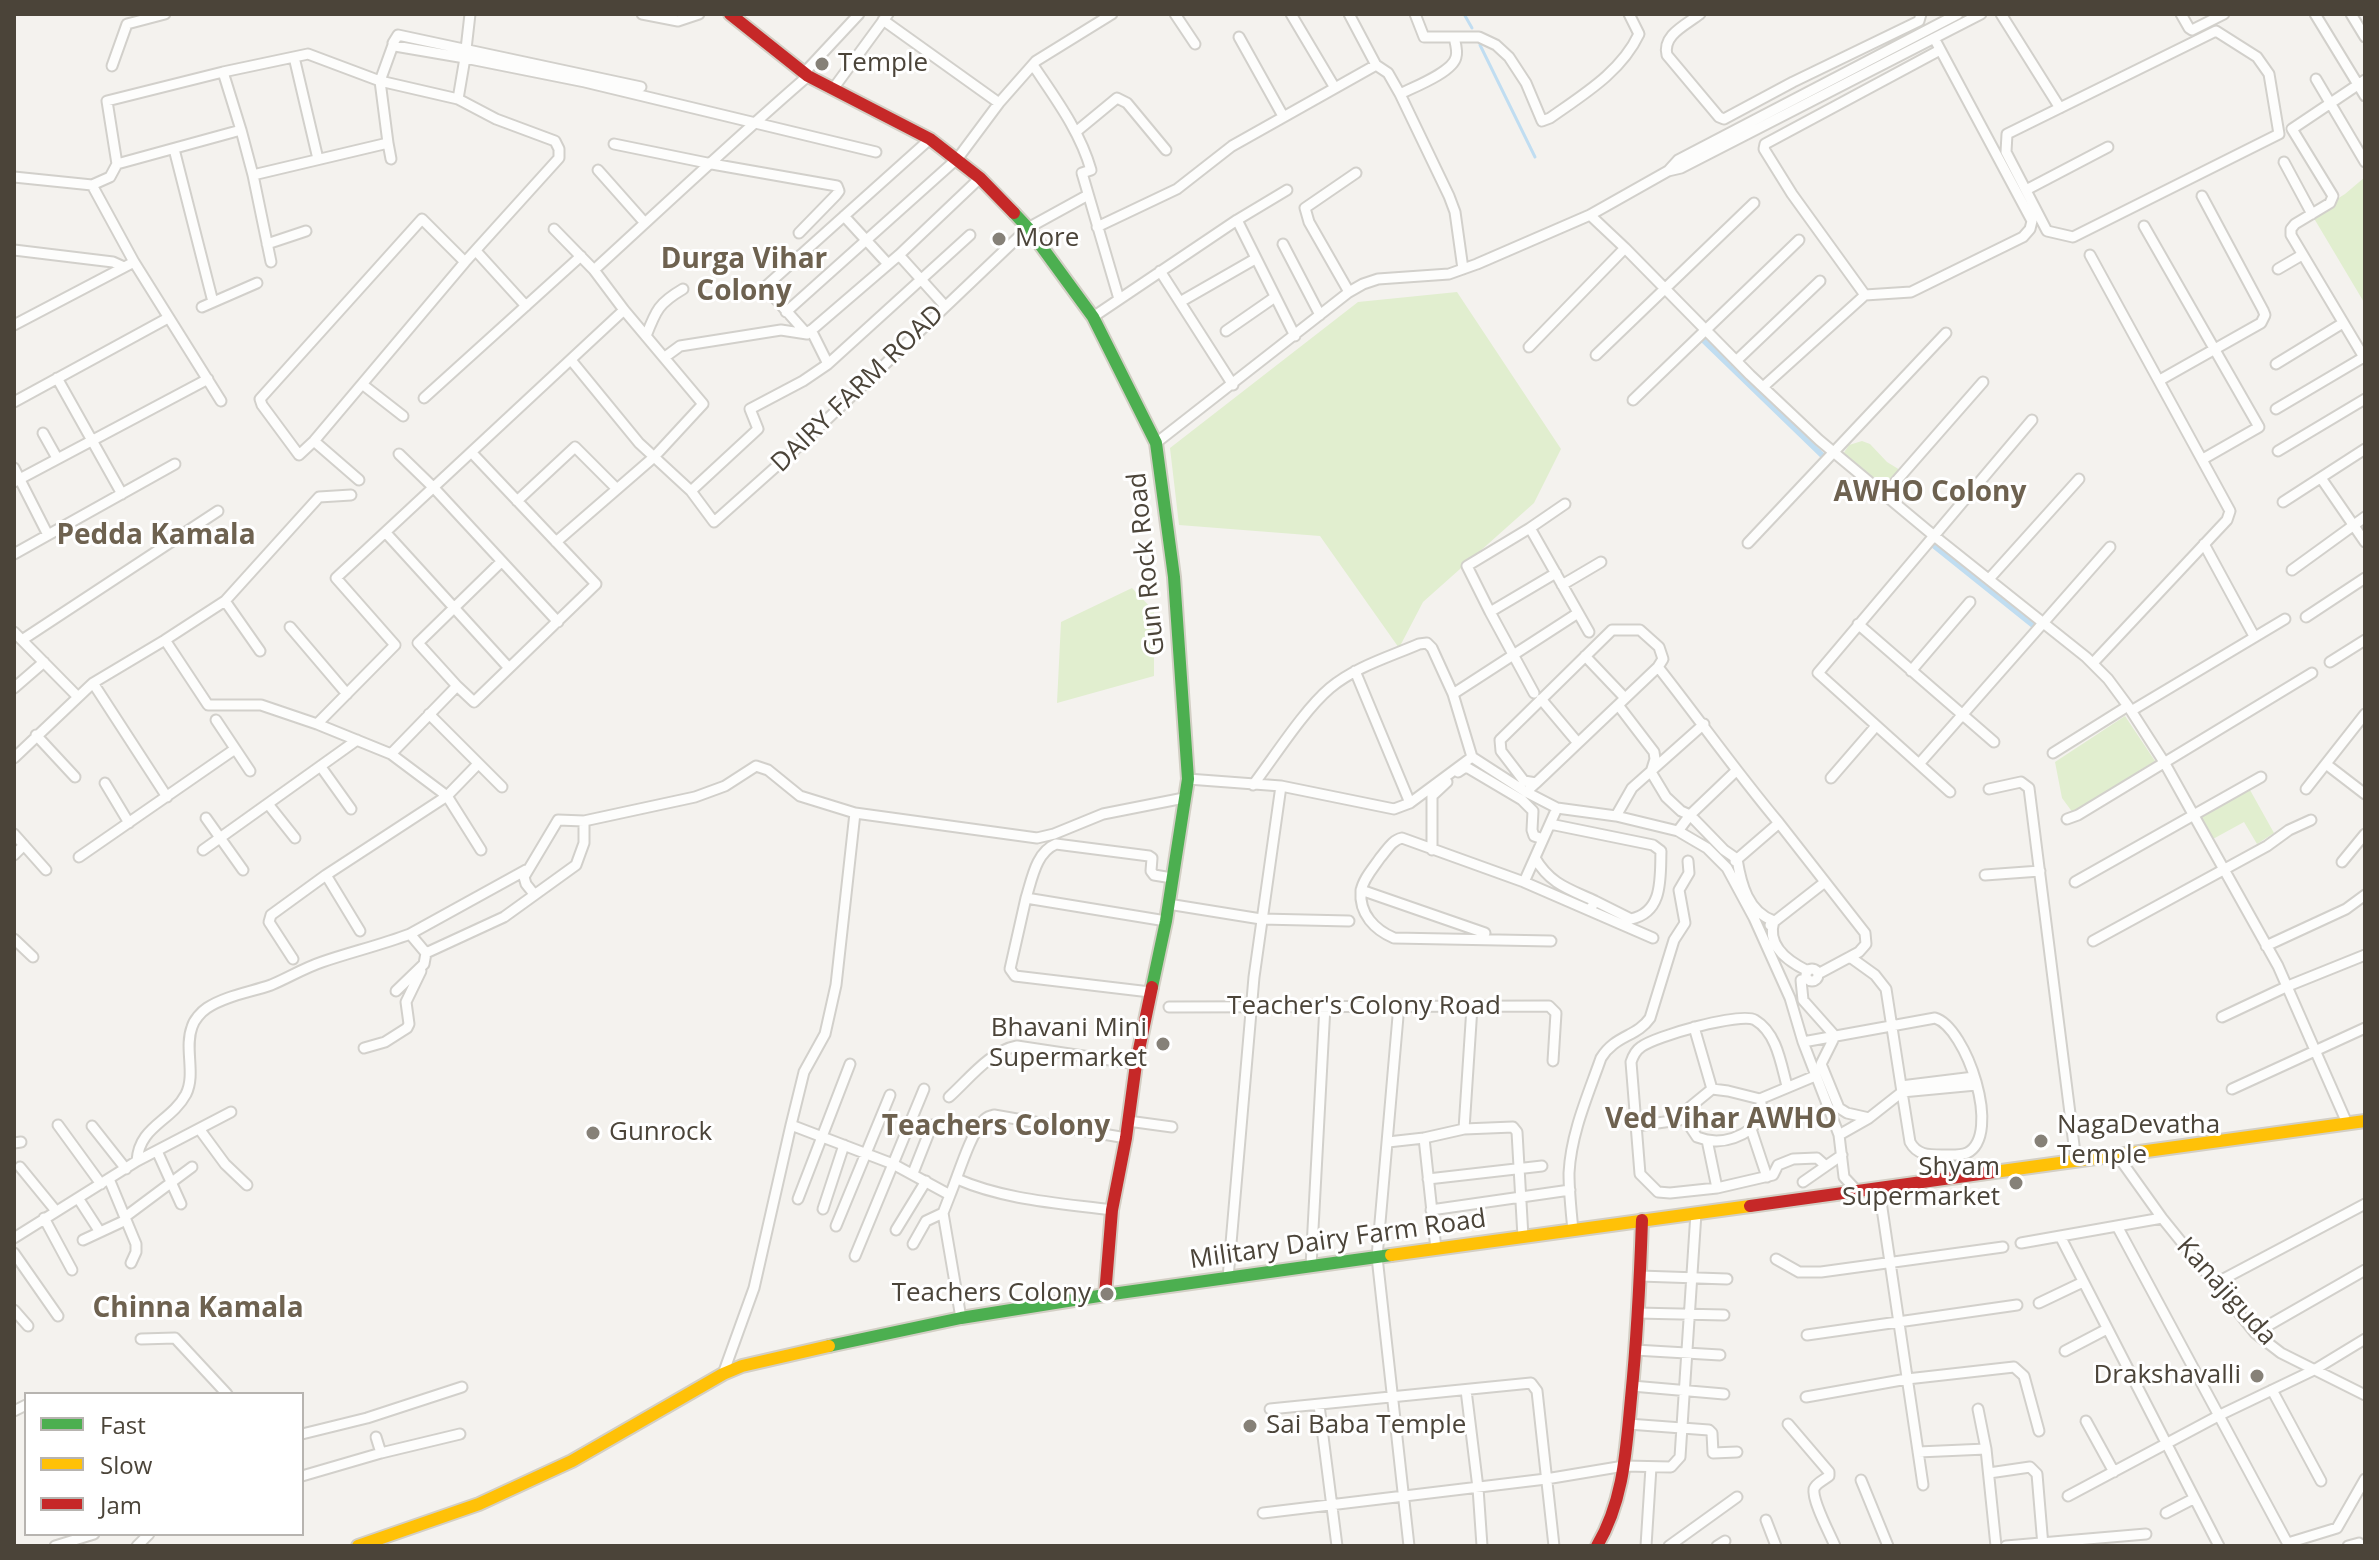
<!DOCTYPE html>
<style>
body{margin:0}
#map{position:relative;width:2379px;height:1560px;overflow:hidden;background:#f4f2ee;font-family:"Open Sans",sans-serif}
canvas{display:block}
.frame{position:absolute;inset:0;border:16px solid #4b4439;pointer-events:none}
.legend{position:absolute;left:24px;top:1392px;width:280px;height:144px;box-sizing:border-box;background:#fff;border:2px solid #b7b4b0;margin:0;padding:10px 14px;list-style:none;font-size:24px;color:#4b4439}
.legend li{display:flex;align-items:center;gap:16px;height:40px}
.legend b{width:40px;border:2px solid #b7b4b0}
</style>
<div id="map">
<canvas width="2379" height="1560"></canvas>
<div class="frame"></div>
<ul class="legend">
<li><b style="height:10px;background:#4caf50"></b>Fast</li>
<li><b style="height:10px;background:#ffc107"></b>Slow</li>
<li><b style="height:10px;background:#c62828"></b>Jam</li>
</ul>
</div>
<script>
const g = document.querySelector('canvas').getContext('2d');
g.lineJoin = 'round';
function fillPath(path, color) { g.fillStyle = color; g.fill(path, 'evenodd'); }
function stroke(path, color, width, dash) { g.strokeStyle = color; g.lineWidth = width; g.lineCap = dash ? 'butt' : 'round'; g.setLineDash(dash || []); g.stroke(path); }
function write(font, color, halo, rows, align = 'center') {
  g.font = font + ' "Open Sans",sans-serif'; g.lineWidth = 6; g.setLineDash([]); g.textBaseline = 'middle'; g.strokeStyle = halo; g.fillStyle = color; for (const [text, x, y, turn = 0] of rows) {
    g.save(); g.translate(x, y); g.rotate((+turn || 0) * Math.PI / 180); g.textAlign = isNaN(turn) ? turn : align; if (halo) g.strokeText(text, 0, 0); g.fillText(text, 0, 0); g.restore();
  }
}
const green = new Path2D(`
 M2365,177V304L2312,215L2345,194Z
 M1457,292L1561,449L1534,503L1423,602L1399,648L1320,536L1179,525L1170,448L1358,302Z
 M1862,441L1870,444L1887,462L1900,470V473L1883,490L1843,454L1849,445Z
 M1132,588L1154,611V676L1057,703L1061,622Z
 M2125,716L2155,761L2073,813L2062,798L2055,762Z
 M2250,790L2274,833L2257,844L2244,822L2213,839L2201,816Z`);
const water = new Path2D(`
 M1704,337L1826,455L1822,459L1700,341Z
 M1935,543L2036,623L2032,628L1931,547Z`);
const stream = new Path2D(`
 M1464,14L1472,28
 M1480,45L1535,157`);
const street = new Path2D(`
 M470,14L465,58L585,82L876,152
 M642,14L678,21L699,14
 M1175,14L1195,44
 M1291,14L1335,88
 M1349,14L1376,65L1388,73L1400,94L1449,196L1455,212L1463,269
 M1415,14L1424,37H1479L1496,45L1509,57L1526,83L1542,121L1550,118C1584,94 1621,72 1639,34L1629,14
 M1700,14C1686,25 1662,35 1667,55L1719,117L1724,119L1793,82L1919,21L1921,14
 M2001,14L2060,108
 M2181,14L2189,28L2192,30L2224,14
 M2315,14L2365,96
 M2351,14L2365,37
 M883,20L999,103
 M2216,31L2257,57L2269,74L2279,134L2073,237L2047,231L2006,152L2007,134Z
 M1239,37L1283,116
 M1934,38L2032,221L2030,229L2023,237L1911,292L1865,295L1792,194L1764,149L1765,144L1940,50
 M294,57L318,159
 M1033,65C1055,98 1080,131 1091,170L1082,173L1119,299
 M112,66L127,24L165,14
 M804,73L859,14
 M2316,79L2365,162
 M2365,80L2292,129L2333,196L2330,203L2295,224L2291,229V235L2365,359
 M833,89L888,14
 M1400,94C1414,87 1453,72 1456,57C1458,51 1455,42 1454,37
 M458,99L465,58L395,46L393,43L398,35L641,87
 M241,130L253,175L271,262
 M1077,131L1117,98L1127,103L1166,150
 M930,139L765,287L807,334L899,255L980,178
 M388,143L391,159
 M614,144L712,164L837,186L839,191L836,195L799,233
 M174,149L213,302
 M2284,162L2312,214
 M117,164L241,130L223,72
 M598,170L645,223
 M1668,171L1681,168L1981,14
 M253,175L388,143L380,81L393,45
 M14,177L92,185L134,262L221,401
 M92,185L110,177L117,164L107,101L223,72L308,54L380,81L458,99L496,119L555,141L559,149V158L465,262L314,441L299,455L262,405L260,399L422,219L465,262
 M2026,190L2108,147
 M1590,215L1625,248L1750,375L1819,440L1933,535L2086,657L2108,679L2128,706L2164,762L2193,814L2278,966L2347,1123
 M844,216L888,264
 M1237,220L1287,190
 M2144,226L2259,427L2203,459
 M1097,227L1177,189L1232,146L1376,65
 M554,229L594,270L624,310L703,404L654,457L556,542
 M267,244L306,231
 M1283,244L1320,315
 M14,250L113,262L124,267
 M476,251L526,306
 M899,255L945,306
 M2090,255L2230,511L2227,520L2093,663
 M2278,269L2302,255
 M594,270C665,205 735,139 808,76
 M1160,271L1233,385
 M1349,292L1309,222L1305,208L1356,173
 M1180,302L1255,259
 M202,307L257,283
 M786,312L958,158L999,103L1036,61L1112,14
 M1093,317L1237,220L1295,336
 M14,325L134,262
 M811,330L828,364
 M1226,331L1275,297
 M646,336C656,310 659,303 683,289
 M1529,347L1625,248
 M1596,355L1754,203
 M665,357L680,346L781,330L807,334
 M571,360L639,443L691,491L758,429L750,409L803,381L828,364L970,235
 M1736,361L1820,281
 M2276,364L2343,323
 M57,378L122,494
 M2160,380L2261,323L2265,315L2263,310L2202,196
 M362,384L403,416
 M1763,387L1865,295
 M424,398L581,256
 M1633,400L1799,240
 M14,402L168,318
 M2276,409L2364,357
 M43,433L57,458
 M314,441L359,480
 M1156,443L1349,292L1363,284L1378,279L1449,274L1477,264L1590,215L1668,171L1678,160L1958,14
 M2278,451L2365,399
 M399,454L434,488L558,622
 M14,468L48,535
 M2321,478L2365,542
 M14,482L208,379
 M691,491L714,522L798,447L1028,228L1088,195
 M1884,495L1983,382
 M517,501L575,447L616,488
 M2283,502L2365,449
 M1565,504L1530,528L1589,632
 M386,533L509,668
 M1748,543L1946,333
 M2204,544L2254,636
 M14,554L175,464
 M2292,570L2365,517
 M1989,579L2079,479
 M1562,585L1601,562
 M225,601L260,651
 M1490,612L1467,566L1530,528
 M2306,617L2365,578
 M1858,624L1994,742
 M290,627L347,694
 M14,632L77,696
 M22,640L218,511
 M165,640L208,705H261L317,724L391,754L457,686L474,702L596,584L472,453
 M1585,656L1625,698
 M2330,662L2365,640
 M1658,667C1699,719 1737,773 1779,823L1735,861
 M1355,671L1410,803
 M1911,671L1970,602
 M93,683L167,797
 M457,686L418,643L501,562
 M14,688L44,662
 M1534,693L1490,612L1556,573
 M1453,694L1578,613
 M1541,699L1578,743
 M1618,705L1654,752L1655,759L1651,772L1666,797L1681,811L1690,815L1724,850L1737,859C1741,884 1748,912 1774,921C1766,946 1789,962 1808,971
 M2131,711L2285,619
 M429,714L502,787
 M216,720L250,771
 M317,724L395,645L336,578L624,310
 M36,735L75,777
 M2053,753L2128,706
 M391,754L447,796L481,850
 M14,758L93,683L165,640L225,601L319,497L351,495
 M1919,764L2110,547
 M2326,764L2365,794
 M321,767L351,809
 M1458,772L1464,768H1468L1522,800L1533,811L1532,830L1534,836L1543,839
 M1831,778L1876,726
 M1188,779L1281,786L1394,809L1410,803L1472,757L1526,792L1557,808L1616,816L1678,831L1707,848L1727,868L1754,918L1790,998L1803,1042L1839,1135L1844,1177L1857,1191
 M105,783L129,823
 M1253,785C1275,756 1304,710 1330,688C1355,667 1389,657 1419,644L1427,643L1432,648L1453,694L1472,757
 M1989,789L2021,782L2029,788L2076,1161
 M2306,789L2365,714
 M1526,792L1536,783L1658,667L1663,659L1659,647L1640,630H1612L1500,740L1501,751L1524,781L1536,783
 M1950,792L1818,673L2032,420
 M268,804L295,838
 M855,813L1037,838L1054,834L1103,814L1184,798
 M1616,816L1632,788L1704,724
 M206,818L243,870
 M2067,819L2078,815L2312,673
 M1779,823L1865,933L1866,944L1859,952L1818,974
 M1550,824L1653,845L1661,851C1660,877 1664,912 1631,919L1595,901L1590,910
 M1678,831L1690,815L1736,771
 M14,834L46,870
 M203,850L357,740
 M1432,850V796L1447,782
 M14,855L24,845
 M79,857L235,749
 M1535,858C1550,884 1569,889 1595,901
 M2342,862L2365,834
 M326,875L360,931
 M1985,875L2040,871
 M1524,882L1557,808
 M2075,882L2261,777
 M1361,890L1485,933
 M534,894L526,884L524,877L558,820L584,821L695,797L725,786L756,766L768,770L800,796L855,813L836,985L825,1034L804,1072L791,1125L893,1164L950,1195C958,1176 970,1135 983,1121C987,1116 988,1117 994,1115L1126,1138
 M1026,898C1032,879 1036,852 1056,844L1149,856L1152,858L1151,871L1154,875L1172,878
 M1168,904L1261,919L1349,921
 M1770,925L1825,882
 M410,934L526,870
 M14,939L33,957
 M1551,941L1394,938C1375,930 1359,914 1361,891C1363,879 1374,867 1380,858C1387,850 1392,840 1402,838L1524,882L1653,938
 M2093,941L2267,846L2289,830L2311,820
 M2266,946L2346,909L2365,895
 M426,953L504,917L576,865L584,843V821
 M293,959L269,922L271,915L326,875L447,796L477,765
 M1806 975a6 6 0 1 1 12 0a6 6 0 1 1-12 0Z
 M1801,980L1803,1000L1835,1036L1821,1064L1839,1108L1847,1113L1869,1118
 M1150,992L1015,976L1010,969L1026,898L1166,921
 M1399,1005L1377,1257L1409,1546
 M1169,1007L1549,1006L1556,1013L1553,1061
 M2222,1017L2288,986L2365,955
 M1694,1027L1712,1089
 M1803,1042L1935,1018C1966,1027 2003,1135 1967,1153C1960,1156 1949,1155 1942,1155C1928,1155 1917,1155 1910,1142L1902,1092L1976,1085
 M364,1048L385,1042L407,1028L409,1024L406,1002L421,971
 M1787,1086C1781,1064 1777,1033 1755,1020C1741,1012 1655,1036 1641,1047C1635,1051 1633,1056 1631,1062L1640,1174L1658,1192L1670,1193L1717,1188L1773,1175L1778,1165L1793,1159L1817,1158L1826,1166L1842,1155
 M1901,1086L1974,1077
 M2232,1089L2365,1028
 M949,1097C969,1079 990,1051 1017,1046L1136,1064
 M1760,1099C1764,1112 1760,1119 1751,1129L1767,1177
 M1685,1119L1697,1137L1707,1140L1717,1188
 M1128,1121L1172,1127
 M58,1125L101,1184
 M92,1126L126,1169
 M1637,1126L1685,1119L1690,1107L1712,1089L1728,1091L1760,1099L1815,1076
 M1464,1129L1472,1007
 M200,1130L225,1164L247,1185
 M1839,1135L1869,1118L1902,1092L1886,989L1875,975L1850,957
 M1424,1138L1436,1249
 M1707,1140C1723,1143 1738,1138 1751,1129
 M1388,1142L1424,1138L1464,1129L1513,1127L1517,1132L1523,1237
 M14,1143L21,1142
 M157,1151L181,1204
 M2117,1155L2162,1218L2255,1333L2281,1353L2365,1395
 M137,1161C139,1126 171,1122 186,1094C196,1074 184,1048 192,1027C194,1020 201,1012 207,1008C225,996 251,992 271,985C288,978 304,968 322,962C351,952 381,945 410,934L426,953L424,964L396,991
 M20,1167L56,1211
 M913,1173L932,1125
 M109,1179L136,1244V1252L131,1263
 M957,1179C1005,1200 1059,1203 1112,1210
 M1428,1179L1542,1166
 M1803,1182L1826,1166
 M1879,1188L1923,1485
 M950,1195L943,1213L961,1318
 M78,1198L100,1232
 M798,1199L850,1064
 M823,1209L844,1145
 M1431,1210L1570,1190
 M125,1217L192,1167
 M44,1218L72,1270
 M836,1226L890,1095
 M2117,1226L2289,1546
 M896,1230L926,1181
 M1573,1230C1571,1211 1569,1192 1569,1173C1571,1133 1588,1095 1601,1058C1615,1035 1637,1037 1650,1018L1674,940L1685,923L1679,890L1689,873L1688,861
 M2060,1236L2219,1546
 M14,1238L137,1161L231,1112
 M83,1240L126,1220
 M2021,1243L2162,1218
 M913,1244L926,1221L943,1213
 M14,1253L58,1316
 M855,1256L924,1089
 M1776,1259L1799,1272H1821L2003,1247
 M1311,1266L1325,1006
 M1640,1276L1727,1279
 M1228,1278L1254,977L1281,786
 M2214,1284L2365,1204
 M2039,1303L2083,1282
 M14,1310L28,1326
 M1637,1313L1724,1315
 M2255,1333L2365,1270
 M1807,1335L2017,1305
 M141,1339L175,1338L227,1394
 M1635,1350L1720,1355
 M2065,1351L2107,1329
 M723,1374L754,1288L791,1125
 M1632,1386L1724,1394
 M1466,1390L1478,1488L1482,1546
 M2272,1390L2321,1481
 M1806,1397L1907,1379L2014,1367L2024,1376L2039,1431
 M1319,1405L1337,1546
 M1270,1409L1531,1383L1537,1391L1554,1546
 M1978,1409L1986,1449L1996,1546
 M14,1411L26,1405
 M2086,1421L2114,1472
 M1628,1424L1709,1430L1712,1433L1713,1453L1737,1452
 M1788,1424L1829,1472V1476C1824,1480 1816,1483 1814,1489C1812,1501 1830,1534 1835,1546
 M302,1434L367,1418L462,1387
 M376,1437L381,1453
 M1918,1452L1986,1449
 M1989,1473L2030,1467L2037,1474L2043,1546
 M302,1476L381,1453L460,1434
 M1861,1480L1888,1546
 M2068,1496L2220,1415L2314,1370L2365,1339
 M1263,1513L1546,1479L1624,1466L1671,1467L1680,1457L1696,1213
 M2166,1513L2193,1499
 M1766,1520L1776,1546
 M2288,1543L2337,1528L2365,1479
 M55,1546L94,1534
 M137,1546L149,1534
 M1646,1546L1651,1467
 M1669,1546L1737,1497
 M1717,1546L1725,1541
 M2006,1546L2146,1534
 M2348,1546L2359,1543L2363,1546`);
const fast = new Path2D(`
 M1014,213L1028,228L1093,317L1156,443L1174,577L1188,779L1166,921L1152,987
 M829,1346L961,1318L1105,1295L1391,1255`);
const slow = new Path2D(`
 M1994,1172L2365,1121
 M1391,1255L1750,1206
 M358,1546L479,1504L572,1461L723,1374L742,1366L829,1346`);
const jam = new Path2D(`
 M730,14L808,76L930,139L980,178L1014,213
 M1750,1206L1994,1172
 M1105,1295L1112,1210L1126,1138L1136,1064L1152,987
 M1597,1546C1624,1500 1626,1450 1631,1398C1637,1339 1640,1279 1642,1220`);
const markers = [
 [822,64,8,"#868178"],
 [999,239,8,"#868178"],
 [1163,1044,8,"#868178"],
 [593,1133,8,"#868178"],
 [2041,1141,8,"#868178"],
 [2016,1183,8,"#868178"],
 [1107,1294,8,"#868178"],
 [2257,1376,8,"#868178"],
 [1250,1426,8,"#868178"]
];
const poiNames = [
 ["Temple",838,64],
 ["More",1015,239],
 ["Bhavani Mini",1147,1029,"right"],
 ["Supermarket",1147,1059,"right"],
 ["NagaDevatha",2057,1126],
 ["Temple",2057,1156],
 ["Gunrock",609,1133],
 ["Shyam",2000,1168,"right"],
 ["Supermarket",2000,1198,"right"],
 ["Teachers Colony",1091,1294,"right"],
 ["Drakshavalli",2241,1376,"right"],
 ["Sai Baba Temple",1266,1426]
];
const streetNames = [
 ["DAIRY FARM ROAD",858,389,-44],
 ["Gun Rock Road",1147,564,-96],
 ["Teacher's Colony Road",1364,1007],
 ["Military Dairy Farm Road",1338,1240,-8],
 ["Kanajiguda",2226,1292,48]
];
const neighbourhoodNames = [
 ["Durga Vihar",744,260],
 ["Colony",744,292],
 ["AWHO Colony",1930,493],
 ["Pedda Kamala",156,536],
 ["Ved Vihar AWHO",1721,1120],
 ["Teachers Colony",996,1127],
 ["Chinna Kamala",198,1309]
];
fillPath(green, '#e1eecf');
fillPath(water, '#c0ddf1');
stroke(stream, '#c0ddf1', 3);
stroke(street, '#d2d0cb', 13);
stroke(fast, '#d3cfc5', 16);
stroke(slow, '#d3cfc5', 16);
stroke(jam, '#d3cfc5', 16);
stroke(street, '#fdfdfc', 9);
stroke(fast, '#4caf50', 12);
stroke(slow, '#ffc107', 12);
stroke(jam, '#c62828', 12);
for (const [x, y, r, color] of markers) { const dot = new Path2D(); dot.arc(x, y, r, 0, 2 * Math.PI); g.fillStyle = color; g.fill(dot); stroke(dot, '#fff', 3); }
write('26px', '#4b4439', '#fff', poiNames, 'left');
write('26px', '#4b4439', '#fff', streetNames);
write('bold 28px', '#6e6250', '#fff', neighbourhoodNames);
</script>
